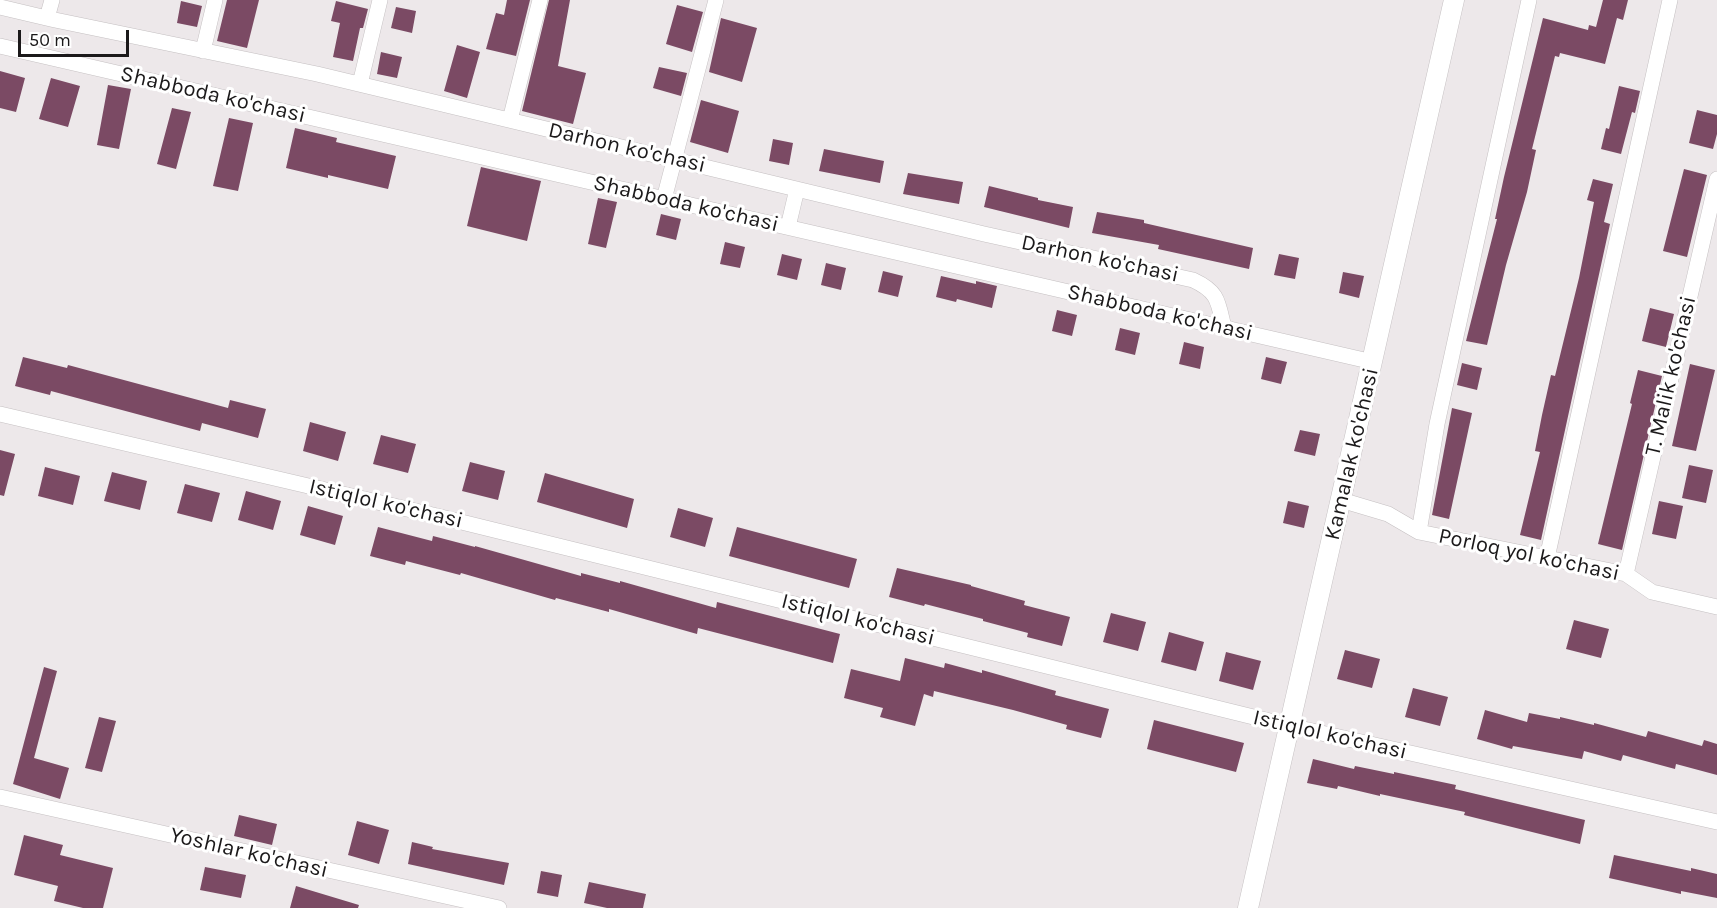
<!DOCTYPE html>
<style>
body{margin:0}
#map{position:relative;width:1717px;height:908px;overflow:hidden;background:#ede8ea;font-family:Karla,sans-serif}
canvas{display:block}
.scale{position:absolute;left:18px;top:30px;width:111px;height:27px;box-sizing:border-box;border:3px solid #1b191a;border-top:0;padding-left:8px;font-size:18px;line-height:21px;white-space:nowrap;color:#1b191a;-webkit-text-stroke:4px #fff;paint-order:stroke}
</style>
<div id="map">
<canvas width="1717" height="908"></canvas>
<div class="scale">50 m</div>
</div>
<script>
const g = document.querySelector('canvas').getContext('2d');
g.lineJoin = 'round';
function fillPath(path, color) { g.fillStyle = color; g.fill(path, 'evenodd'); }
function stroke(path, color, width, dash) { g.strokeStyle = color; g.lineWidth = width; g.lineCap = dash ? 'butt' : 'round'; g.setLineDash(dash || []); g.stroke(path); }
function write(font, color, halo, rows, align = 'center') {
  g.font = font + ' Karla,sans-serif'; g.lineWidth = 6; g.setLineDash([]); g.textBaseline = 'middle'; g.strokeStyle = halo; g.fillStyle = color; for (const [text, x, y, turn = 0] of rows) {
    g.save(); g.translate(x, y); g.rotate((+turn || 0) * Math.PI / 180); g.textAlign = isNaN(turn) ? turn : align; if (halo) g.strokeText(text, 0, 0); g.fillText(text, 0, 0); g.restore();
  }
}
const building = new Path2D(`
 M227,0H259L247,48L217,41Z
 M507,0H530L516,56L486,49L496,13L504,15Z
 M549,0H570L558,66L586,73L573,124L522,111Z
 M1603,0H1628L1623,20L1617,18L1605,64L1560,53L1559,57L1555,56L1532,149L1536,150L1527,192L1506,265L1487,345L1466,341L1497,219H1495L1504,177L1543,18L1588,30L1589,25L1596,27Z
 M181,1L202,6L197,27L177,23Z
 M336,1L368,9L363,28H360L353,61L333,57L340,23L331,21Z
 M677,5L703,12L692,52L666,44Z
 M396,7L416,11L412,33L391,28Z
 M721,18L757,28L742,82L709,72Z
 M457,45L480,52L467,98L444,91Z
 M381,52L402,57L397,78L377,74Z
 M659,67L687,73L681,96L653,88Z
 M0,71L25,78L16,112L0,108Z
 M51,78L80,86L68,127L39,119Z
 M108,85L131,89L119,149L97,145Z
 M1619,86L1640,91L1635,113L1632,112L1621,154L1601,149L1606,128L1609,129Z
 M701,100L739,111L728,153L690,142Z
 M172,108L191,112L176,169L157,164Z
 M1697,110L1717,115V134L1713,149L1689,143Z
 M229,118L253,123L238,191L213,186Z
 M295,128L337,138L336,142L396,156L388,189L328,175V178L286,168Z
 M773,139L793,143L789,165L769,161Z
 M824,149L884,161L880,183L819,171Z
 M481,167L541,181L527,241L467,226Z
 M1684,169L1707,175L1687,257L1663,251Z
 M908,173L963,182L959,204L903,194Z
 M1593,179L1613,184L1604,222L1610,224L1541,540L1520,535L1540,452L1535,451L1542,415L1551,375L1555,376L1579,278L1594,202L1587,200Z
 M989,186L1038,198V200L1073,207L1069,228L984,207Z
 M598,198L617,202L606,248L588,244Z
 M1097,212L1144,220V223L1253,248L1249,269L1158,249L1159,245L1092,233Z
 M661,214L681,219L676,240L656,235Z
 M725,242L745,247L740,268L720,264Z
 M782,254L802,259L797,280L777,275Z
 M1279,254L1299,258L1295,279L1274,275Z
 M826,263L846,268L841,290L821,285Z
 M883,271L903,276L898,297L878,292Z
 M1343,272L1364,276L1359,298L1339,293Z
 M941,276L976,284V281L997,286L992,308L957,299L956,302L936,297Z
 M1650,308L1674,314L1666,347L1642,341Z
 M1057,310L1077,315L1072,336L1052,331Z
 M1120,328L1140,333L1135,355L1115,350Z
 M1184,342L1204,347L1200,369L1179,364Z
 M23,357L67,368L68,365L228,408L230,400L266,409L258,438L202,423L200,431L51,391L50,395L15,386Z
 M1266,357L1287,362L1281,384L1261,379Z
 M1462,363L1482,368L1477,390L1457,385Z
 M1690,364L1715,370L1696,451L1672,446Z
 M1638,370L1662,376L1622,550L1598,544L1632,404L1630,403Z
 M1452,408L1472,413L1449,519L1432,515Z
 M310,422L346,432L338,461L303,451Z
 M1300,430L1320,434L1315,456L1294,451Z
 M381,435L416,444L408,473L373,464Z
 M0,450L15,454L4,496L0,495Z
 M470,462L505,471L498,500L462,491Z
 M1689,465L1713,470L1706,503L1682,498Z
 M45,467L80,476L73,505L38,496Z
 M112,472L147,481L140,510L104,501Z
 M545,473L634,499L627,528L537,502Z
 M185,484L220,493L212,522L177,513Z
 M246,491L281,501L273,530L238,520Z
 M1288,501L1309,506L1304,528L1283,523Z
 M1659,501L1683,506L1676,539L1652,534Z
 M308,506L343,516L335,545L300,535Z
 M678,508L713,518L705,547L670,537Z
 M378,527L432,541L433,536L475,547V546L581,576V573L620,583V581L716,608L717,602L840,634L833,663L698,628L697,634L609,609V612L556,598L555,600L461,573L460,575L406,561L405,565L370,556Z
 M737,527L857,559L849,588L729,556Z
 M897,568L971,585V586L1025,601L1024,605L1070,617L1062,646L1027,637L1028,633L983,621V619L925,604L924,606L889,597Z
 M1111,613L1146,622L1138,651L1103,642Z
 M1574,620L1609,629L1601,658L1566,649Z
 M1169,632L1204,642L1196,671L1161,662Z
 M1345,650L1380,659L1372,688L1337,679Z
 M1226,652L1261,661L1253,690L1219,681Z
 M905,658L944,668L945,663L982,673V670L1056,691L1055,695L1109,709L1101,738L1066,729L1067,725L1013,710L934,691L933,697L924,694L915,726L880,717L883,708L844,698L851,669L900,681Z
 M44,667L57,671L34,758L69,768L60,799L13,784Z
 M1413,688L1448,697L1440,726L1405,717Z
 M1485,710L1527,722L1529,713L1560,719V717L1594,725V723L1646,737L1648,731L1702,746L1704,740L1717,744V775L1676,764L1675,769L1623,755L1621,761L1584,751L1582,759L1513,746L1512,749L1477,739Z
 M99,717L116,721L102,772L85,768Z
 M1154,720L1244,743L1236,772L1147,749Z
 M1313,759L1354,769L1355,766L1394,774V772L1456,785L1455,789L1585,820L1580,844L1464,815L1465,812L1380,794V796L1338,786L1337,789L1307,783Z
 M239,815L277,824L272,845L234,836Z
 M357,821L389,830L379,864L348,855Z
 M24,835L63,845L60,855L113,868L103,908H83L54,901L58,886L14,875Z
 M412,842L433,847L432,849L509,863L504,885L408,864Z
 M1614,855L1691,871V868L1717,874V898L1681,891V894L1609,878Z
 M205,867L246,875L241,898L200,890Z
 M541,871L562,875L558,897L537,893Z
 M589,882L646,894L643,908H607L584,903Z
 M296,886L359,905L358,908H290Z`);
const minor = new Path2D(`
 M0,7L55,20L317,74L984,234L1193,280C1219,292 1218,302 1224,328
 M47,18L52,0
 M0,46L1373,362
 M203,51L215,0
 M360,84L380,0
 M510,120L540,0
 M664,199L716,0
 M788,227L797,189
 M0,414L437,516L1290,726L1717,822
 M1341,500L1388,514L1419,532L1626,574L1652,592L1717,607
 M1419,532L1437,424L1529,0
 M1547,558L1670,0
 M1626,574L1717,179
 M0,797L499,908`);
const major = new Path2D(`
 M1248,908L1454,0`);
const streetNames = [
 ["Shabboda ko'chasi",213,95,13],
 ["Darhon ko'chasi",627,148,13],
 ["Shabboda ko'chasi",686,204,13],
 ["Darhon ko'chasi",1100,259,12],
 ["Shabboda ko'chasi",1160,313,13],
 ["T. Malik ko'chasi",1671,376,-77],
 ["Kamalak ko'chasi",1352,454,-77],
 ["Istiqlol ko'chasi",386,504,13],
 ["Porloq yol ko'chasi",1529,555,12],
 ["Istiqlol ko'chasi",858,620,14],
 ["Istiqlol ko'chasi",1330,735,13],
 ["Yoshlar ko'chasi",249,853,13]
];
fillPath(building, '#7b4a64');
stroke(minor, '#c5c0c2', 16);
stroke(major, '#c5c0c2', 21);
stroke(minor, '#fff', 15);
stroke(major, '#fff', 20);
write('22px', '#1b191a', '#fff', streetNames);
</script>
